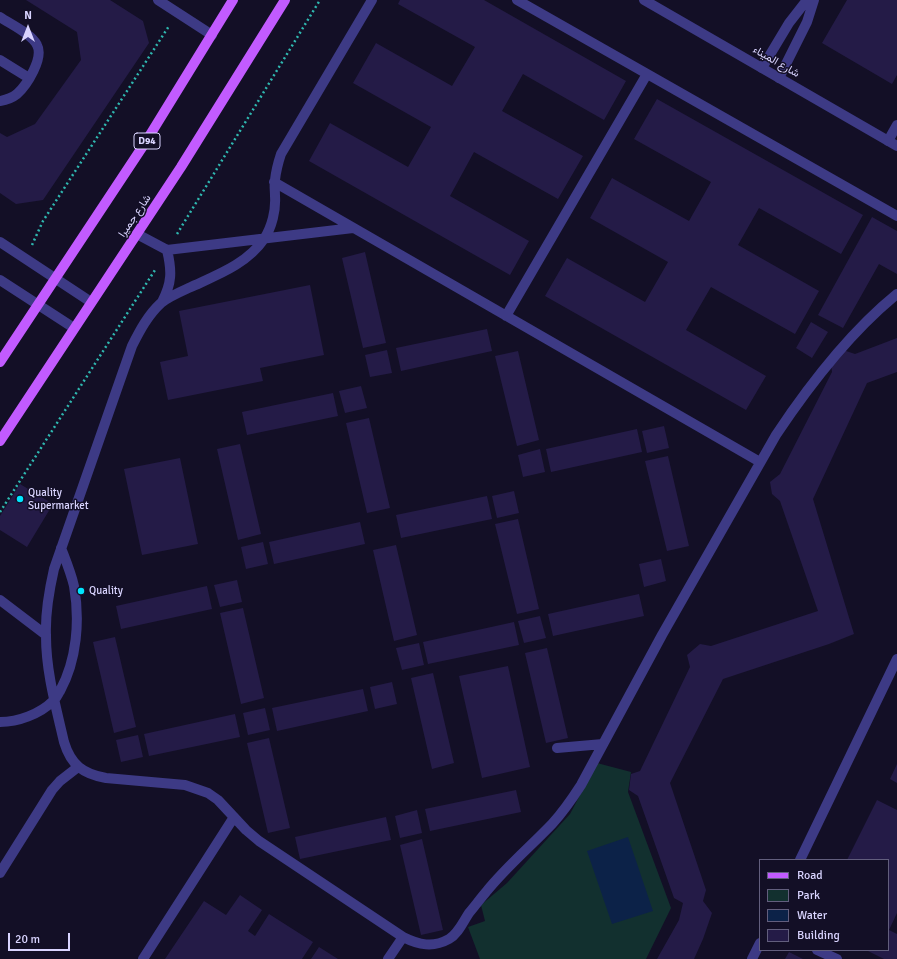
<!DOCTYPE html>
<meta charset="utf-8">
<style>
body{margin:0}
#map{position:relative;width:897px;height:959px;overflow:hidden;background:#130f26;font-family:Signika,sans-serif}
canvas{display:block}
.legend{position:absolute;left:759px;top:859px;width:130px;height:92px;box-sizing:border-box;background:#130f26;border:1px solid #625e7d;margin:0;padding:5px 7px;list-style:none;font-size:12px;color:#d9d4ff}
.legend li{display:flex;align-items:center;gap:8px;height:20px}
.legend b{width:20px;border:1px solid #625e7d}
.north{position:absolute;left:8px;top:8px;width:40px;height:40px;-webkit-text-stroke:3px #130f26;paint-order:stroke;rotate:0deg;font-size:11px;font-weight:700;line-height:16px;text-align:center;color:#d9d4ff}
.north::after{content:'';display:block;margin:auto;width:14px;height:18px;background:#d9d4ff;clip-path:polygon(50% 0,100% 100%,50% 72%,0 100%)}
.scale{position:absolute;left:8px;top:933px;width:62px;height:18px;box-sizing:border-box;border:2px solid #d9d4ff;border-top:0;padding-left:5px;font-size:12px;line-height:14px;white-space:nowrap;color:#d9d4ff;-webkit-text-stroke:3px #130f26;paint-order:stroke}
</style>
<div id="map">
<canvas width="897" height="959"></canvas>
<ul class="legend">
<li><b style="height:5px;background:#c25bff"></b>Road</li>
<li><b style="height:11px;background:#12302f"></b>Park</li>
<li><b style="height:11px;background:#0c2248"></b>Water</li>
<li><b style="height:11px;background:#241b47"></b>Building</li>
</ul>
<div class="north">N</div>
<div class="scale">20 m</div>
</div>
<script>
const g = document.querySelector('canvas').getContext('2d');
g.lineJoin = 'round';
function fillPath(path, color) { g.fillStyle = color; g.fill(path, 'evenodd'); }
function stroke(path, color, width, dash) { g.strokeStyle = color; g.lineWidth = width; g.lineCap = dash ? 'butt' : 'round'; g.setLineDash(dash || []); g.stroke(path); }
function write(font, color, halo, rows, align = 'center') {
  g.font = font + ' Signika,Vazirmatn,sans-serif'; g.lineWidth = 3; g.setLineDash([]); g.textBaseline = 'middle'; g.strokeStyle = halo; g.fillStyle = color; for (const [text, x, y, turn = 0] of rows) {
    g.save(); g.translate(x, y); g.rotate((+turn || 0) * Math.PI / 180); g.textAlign = isNaN(turn) ? turn : align; if (halo) g.strokeText(text, 0, 0); g.fillText(text, 0, 0); g.restore();
  }
}
const green = new Path2D(`
 M597,763L631,772L628,792L671,908L646,959H480L468,927L485,921L481,905L507,883L570,814Z`);
const water = new Path2D(`
 M628,837L653,911L612,924L587,851Z`);
const building = new Path2D(`
 M26,0H110L143,21L149,43L43,200L16,204L0,193V133L7,137L35,124L81,60L77,32Z
 M400,0H484L626,81L604,120L523,74L502,111L583,156L558,199L474,152L450,196L529,241L510,275L309,161L330,123L408,167L431,127L353,83L376,43L452,86L475,47L398,4Z
 M847,0H897V75L892,84L822,43Z
 M657,99L863,215L841,254L759,208L738,245L819,291L795,334L711,287L686,330L766,376L746,410L545,296L567,258L645,302L668,262L590,218L612,178L689,221L711,182L634,139Z
 M872,217L897,231V274L879,264L843,328L818,315Z
 M365,252L386,343L363,348L342,258Z
 M310,285L324,355L260,368L263,381L168,400L160,362L188,356L179,311Z
 M811,322L828,332L812,358L796,348Z
 M487,329L492,351L401,371L396,348Z
 M897,338V372L867,383L813,499L854,634L829,644L723,679L670,783L706,890L703,901L712,913L703,939L694,959H657L679,920L683,903L674,898L638,796L629,790L631,774L640,771L690,667L687,655L700,644L711,646L818,611L780,501L772,494L770,482L780,474L832,372L831,362L843,350L855,354Z
 M387,350L392,373L370,377L365,355Z
 M518,351L539,440L517,446L495,356Z
 M361,386L367,408L345,413L339,391Z
 M333,393L338,416L247,435L242,412Z
 M369,418L390,508L367,513L346,423Z
 M664,426L669,448L647,453L642,431Z
 M637,429L642,452L551,472L546,449Z
 M240,444L261,534L238,540L217,449Z
 M540,449L545,472L523,477L518,455Z
 M668,456L689,546L667,551L645,461Z
 M180,458L198,544L142,555L124,469Z
 M20,484L53,504L27,547L0,530V516Z
 M514,491L519,513L497,518L492,496Z
 M487,496L492,519L401,538L396,515Z
 M518,519L539,609L517,614L495,524Z
 M360,522L365,544L274,564L269,542Z
 M263,542L268,564L246,569L241,547Z
 M396,545L417,635L394,641L373,550Z
 M661,559L666,581L644,587L639,564Z
 M237,580L242,602L220,607L214,585Z
 M207,586L212,609L121,629L116,606Z
 M639,594L644,616L553,636L548,614Z
 M243,608L264,698L241,704L220,613Z
 M540,616L546,638L524,643L518,621Z
 M514,622L519,645L428,664L423,642Z
 M115,637L136,727L114,733L93,642Z
 M419,643L424,665L402,670L396,648Z
 M547,648L568,738L546,743L525,653Z
 M508,666L530,767L482,778L459,676Z
 M433,673L454,763L432,769L411,678Z
 M392,682L397,704L375,709L370,687Z
 M363,689L368,711L277,731L272,708Z
 M265,708L270,730L248,735L243,713Z
 M235,714L240,737L149,756L144,734Z
 M138,735L143,757L121,762L116,740Z
 M269,738L290,828L268,833L247,743Z
 M897,764V783L890,779Z
 M516,790L521,812L430,831L425,809Z
 M877,800L897,810V913L889,930L897,934V959H884L866,950H888V860H847Z
 M417,810L422,833L400,838L395,816Z
 M386,817L391,840L300,859L295,837Z
 M422,839L443,930L421,935L400,845Z
 M240,895L262,910L248,931L255,936L269,914L313,942L302,959H165L204,901L226,915Z
 M319,947L338,959H311Z
 M789,952L803,959H785Z`);
const path = new Path2D(`
 M177,234L320,0
 M32,245L43,221L169,26
 M0,512L155,270`);
const service = new Path2D(`
 M158,0L212,35
 M372,0L281,154C278,163 276,171 275,180C274,185 275,190 275,196C276,210 272,227 264,239C247,264 217,275 191,287C180,292 170,296 161,303C148,315 140,330 132,346L54,569C49,591 45,613 46,636C46,672 56,707 64,742C71,765 83,774 106,778L185,785L208,793L218,800L246,830L259,841L403,937C419,945 433,948 449,939C458,934 463,922 469,913C475,906 480,899 486,892C506,867 530,847 552,824C563,812 572,799 581,785L662,635L776,435C810,384 849,333 897,294
 M517,0L897,216
 M0,17C10,24 32,34 37,45C44,58 27,85 17,94C12,98 6,100 0,101
 M0,60L29,78
 M888,141L897,125
 M274,182L760,462
 M137,234L167,250L353,228
 M162,302C172,283 172,271 167,250
 M506,316L647,74
 M0,600L46,635
 M0,722C18,722 40,714 53,701C56,699 58,694 60,691C77,660 80,620 74,586C71,573 66,561 61,548
 M557,748L603,744
 M0,873L52,790L60,781L78,767
 M143,959L234,817
 M388,959L403,937`);
const minor = new Path2D(`
 M762,68L789,23L807,0
 M779,78L807,22L814,0
 M800,860L897,659
 M817,950L837,959
 M752,959L760,943`);
const tertiary = new Path2D(`
 M644,0L897,146
 M0,242L91,302
 M0,280L74,328`);
const primary = new Path2D(`
 M0,362L145,143L233,0
 M0,441L181,167L285,0`);
const markers = [
 [20,499,4,"#00e5ff"],
 [81,591,4,"#00e5ff"]
];
const shields = [
 [147,141,26]
];
const shieldNames = [
 ["D94",147,141]
];
const streetNames = [
 ["شارع الميناء",776,62,30],
 ["شارع جميرا",135,216,-56]
];
const poiNames = [
 ["Quality",28,493],
 ["Supermarket",28,506],
 ["Quality",89,591]
];
fillPath(green, '#12302f');
fillPath(water, '#0c2248');
fillPath(building, '#241b47');
stroke(path, '#2fb8b0', 2.5, [2, 3]);
stroke(service, '#3d3a85', 10);
stroke(minor, '#3d3a85', 10);
stroke(tertiary, '#3d3a85', 10);
stroke(primary, '#c25bff', 10);
for (const [x, y, r, color] of markers) { const dot = new Path2D(); dot.arc(x, y, r, 0, 2 * Math.PI); g.fillStyle = color; g.fill(dot); stroke(dot, '#130f26', 1.5); }
for (const [x, y, w] of shields) { const box = new Path2D(); box.roundRect(x - w / 2, y - 8, w, 16, 3); g.fillStyle = '#130f26'; g.fill(box); stroke(box, '#d9d4ff', 1); }
write('bold 10px', '#d9d4ff', null, shieldNames);
write('11px', '#d9d4ff', '#130f26', streetNames);
write('11px', '#d9d4ff', '#130f26', poiNames, 'left');
</script>
